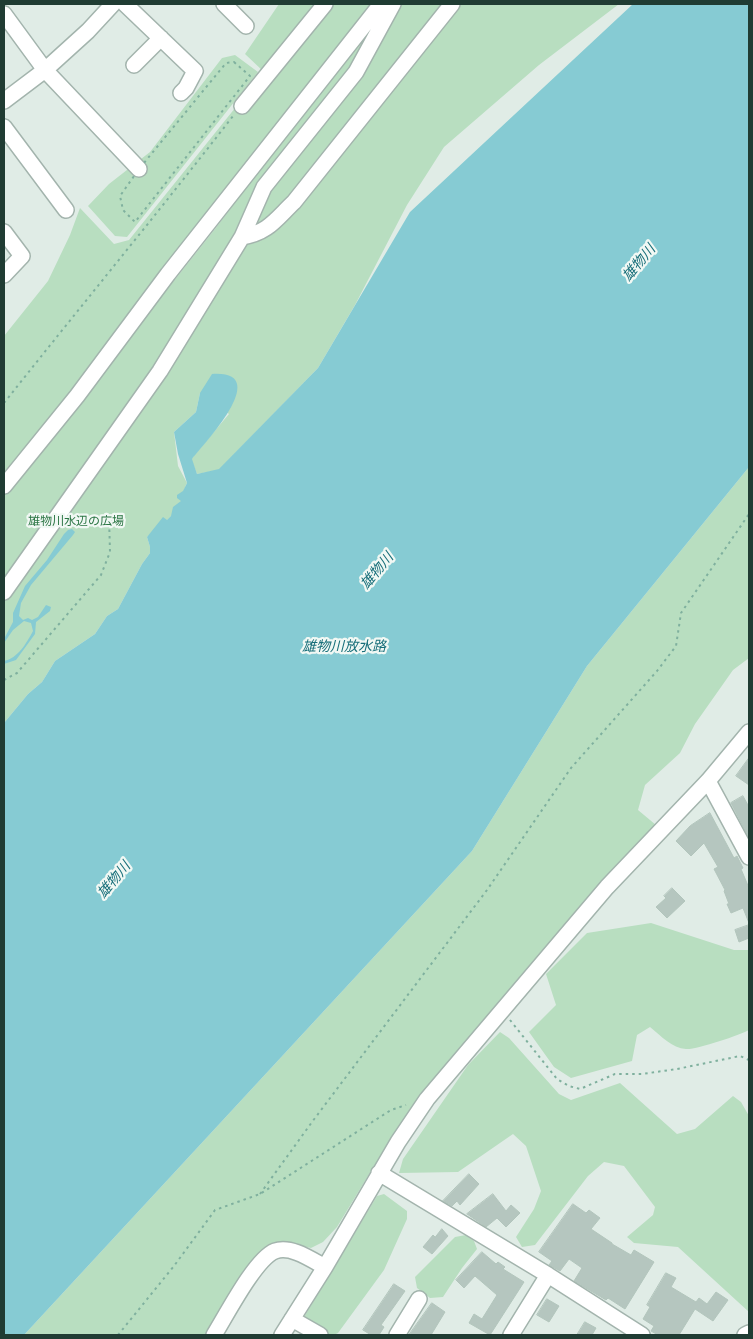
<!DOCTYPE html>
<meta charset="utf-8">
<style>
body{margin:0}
#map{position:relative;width:753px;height:1339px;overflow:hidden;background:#e0ece6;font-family:Quicksand,sans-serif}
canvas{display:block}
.frame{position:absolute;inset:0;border:5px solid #203c33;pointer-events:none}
</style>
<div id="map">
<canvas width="753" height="1339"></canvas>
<div class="frame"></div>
</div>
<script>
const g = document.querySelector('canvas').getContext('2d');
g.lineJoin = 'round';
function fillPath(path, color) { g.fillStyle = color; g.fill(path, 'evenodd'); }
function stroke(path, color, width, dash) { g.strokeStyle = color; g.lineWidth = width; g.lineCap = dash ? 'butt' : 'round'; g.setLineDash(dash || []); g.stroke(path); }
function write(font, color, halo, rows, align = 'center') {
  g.font = font + ' Quicksand,"Noto Sans JP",sans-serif'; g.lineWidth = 4.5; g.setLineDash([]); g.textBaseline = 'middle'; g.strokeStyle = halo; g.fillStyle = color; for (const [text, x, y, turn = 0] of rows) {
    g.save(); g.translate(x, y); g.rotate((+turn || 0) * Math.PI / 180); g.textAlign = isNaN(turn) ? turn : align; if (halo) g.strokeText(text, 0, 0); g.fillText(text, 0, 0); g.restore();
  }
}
const green = new Path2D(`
 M279,4H372L4,478V336L48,281L70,235L80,208L114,244L129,240L264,72L245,54Z
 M389,4H619L539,65L444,147L407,205L355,305L318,368L219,470L197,474L191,459L229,414L200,393L196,412L174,432L178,466L187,483C183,490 184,496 181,502C174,517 159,527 147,537L150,547V553L142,564L118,609L107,616L95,634L55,661L42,682L28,694L4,723V495L215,229L330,77Z
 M235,55L258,72L127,237L115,236L88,206L109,184L150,152L222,58Z
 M749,467V658L733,670L695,724L680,753L645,785L638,810L656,825L489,1014L374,1166L337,1227L323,1242L311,1248L288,1243H275L256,1257L206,1335H24L472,851L587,666Z
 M651,923L734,950H749V1030C740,1035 696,1050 686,1049C672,1048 661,1036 650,1027L637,1035L632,1061L571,1078L554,1067L529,1032L556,1005L546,974L587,933Z
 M500,1032L509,1038L559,1094L571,1100L620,1083L677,1134L695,1129L733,1096L741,1102L749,1116V1312L678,1247L634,1243L627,1237L653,1215L655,1207L624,1166L604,1162L588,1176L535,1245L522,1247L516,1237L534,1209L541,1191L526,1146L513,1134L458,1172L399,1173L403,1159L468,1065Z
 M384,1194L407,1211V1219L384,1270L338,1333C326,1339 315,1330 304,1324V1317L377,1196Z
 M466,1235L474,1241L477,1249L462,1268L443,1297L430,1298L417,1288L415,1277L455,1237Z`);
const water = new Path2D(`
 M633,4H749V467L587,666L472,851L24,1335H4V723L28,694L42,682L55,661L95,634L107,616L118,609L142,564L150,553V547L147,537L163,517L167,520L171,516L173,507L181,501L177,498V495L183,491L187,483L178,454L174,432L196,412L200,393L212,374C274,370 205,443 192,459L197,474L219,469L318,368L410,212Z
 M72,529L75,532L73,535L31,585L21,603L19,616L23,620L28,618L32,620L38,617L46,605L51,607L50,611L36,622L35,634L16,660L4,664V661C18,658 26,644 33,631L31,623L24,621L13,630L4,643V639L13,622V613L25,586L47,560L64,534L68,530Z`);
const building = new Path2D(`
 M749,758V785L736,776Z
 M743,796L749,807V838L731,803Z
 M710,813L734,858L737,856L743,868L741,869L749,888V923L743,908L731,913L727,904H729L724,891L725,890L714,869L718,867L704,843L691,856L676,841L690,826Z
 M672,888L685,901L667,918L656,907L666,898L664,896Z
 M749,925V938L739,942L735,930Z
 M469,1174L479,1184L460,1205L457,1201L452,1206L443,1201Z
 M493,1194L506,1211L511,1205L520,1213L506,1227L497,1218L486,1227L467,1214Z
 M573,1204L586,1213L589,1210L600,1218L591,1229L612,1243V1244L631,1255L634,1250L654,1262L625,1309L608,1298L606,1300L574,1281L582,1268L569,1259L560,1271L549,1265L552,1261L539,1252Z
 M442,1229L448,1236L432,1254L423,1247L433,1235L435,1237Z
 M482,1252L496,1264L498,1262L505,1267L503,1269L524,1282L490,1335L469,1323L474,1314L482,1319L497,1295L475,1276L464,1288L456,1280Z
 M666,1273L676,1278L671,1287L696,1302L699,1298L707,1304L716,1292L728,1300L713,1321L695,1309L679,1335H658L651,1331L654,1326L643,1319L650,1307L647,1305Z
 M394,1284L405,1291L381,1325L384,1327L379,1335H371L363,1330Z
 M547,1299L559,1306L549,1322L537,1315Z
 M432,1303L445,1312L431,1335H409Z
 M585,1322L596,1328L592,1335H577Z`);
const path = new Path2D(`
 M234,62L250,76L135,222L123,210L120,196L139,169L226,63Z
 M4,403C80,307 158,213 233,116
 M4,680L17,673L101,575L110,552L109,517
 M510,1020L557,1079L569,1086L580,1089L615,1074H642L677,1069L740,1056L749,1060
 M260,1194L312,1122L487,890L571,768L657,671L676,646L681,613L749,514
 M118,1335L174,1266L215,1210L260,1194L391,1110L406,1105`);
const minor = new Path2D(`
 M125,4L195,71L186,88L181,93
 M224,4L246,26
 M4,14L45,70L139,169
 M134,65L161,38
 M4,101L45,70L88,31L113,4
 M242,106L325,4
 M4,127L66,210
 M4,232L22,256L4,275
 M242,237C268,233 276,219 294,202L452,4
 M4,486L77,396L168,274L381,4
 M4,592L160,371L242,237L264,187L356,72L393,4
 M708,781L749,857
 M379,1173L548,1275L642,1335
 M292,1319L320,1335
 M214,1335C226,1316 255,1259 275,1251C291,1245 312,1260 325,1267
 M282,1335L325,1267L398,1142L427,1099L607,887L708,781L749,732
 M397,1335L419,1299
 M511,1335L548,1275
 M745,1335L749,1333`);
const parkNames = [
 ["雄物川水辺の広場",76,521]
];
const waterNames = [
 ["雄物川",639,263,-50],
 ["雄物川",377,571,-50],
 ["雄物川放水路",344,647],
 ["雄物川",114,880,-50]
];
fillPath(green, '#b8dec0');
fillPath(water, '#86cbd3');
fillPath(building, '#b5c6bf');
stroke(building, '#b2c5bc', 1);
stroke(minor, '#a3b4ad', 18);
stroke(path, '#7fb09e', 2, [2.5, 4]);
stroke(minor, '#fff', 15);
write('12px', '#297442', '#f1f8f4', parkNames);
write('italic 14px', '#186f7a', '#f1f8f4', waterNames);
</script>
